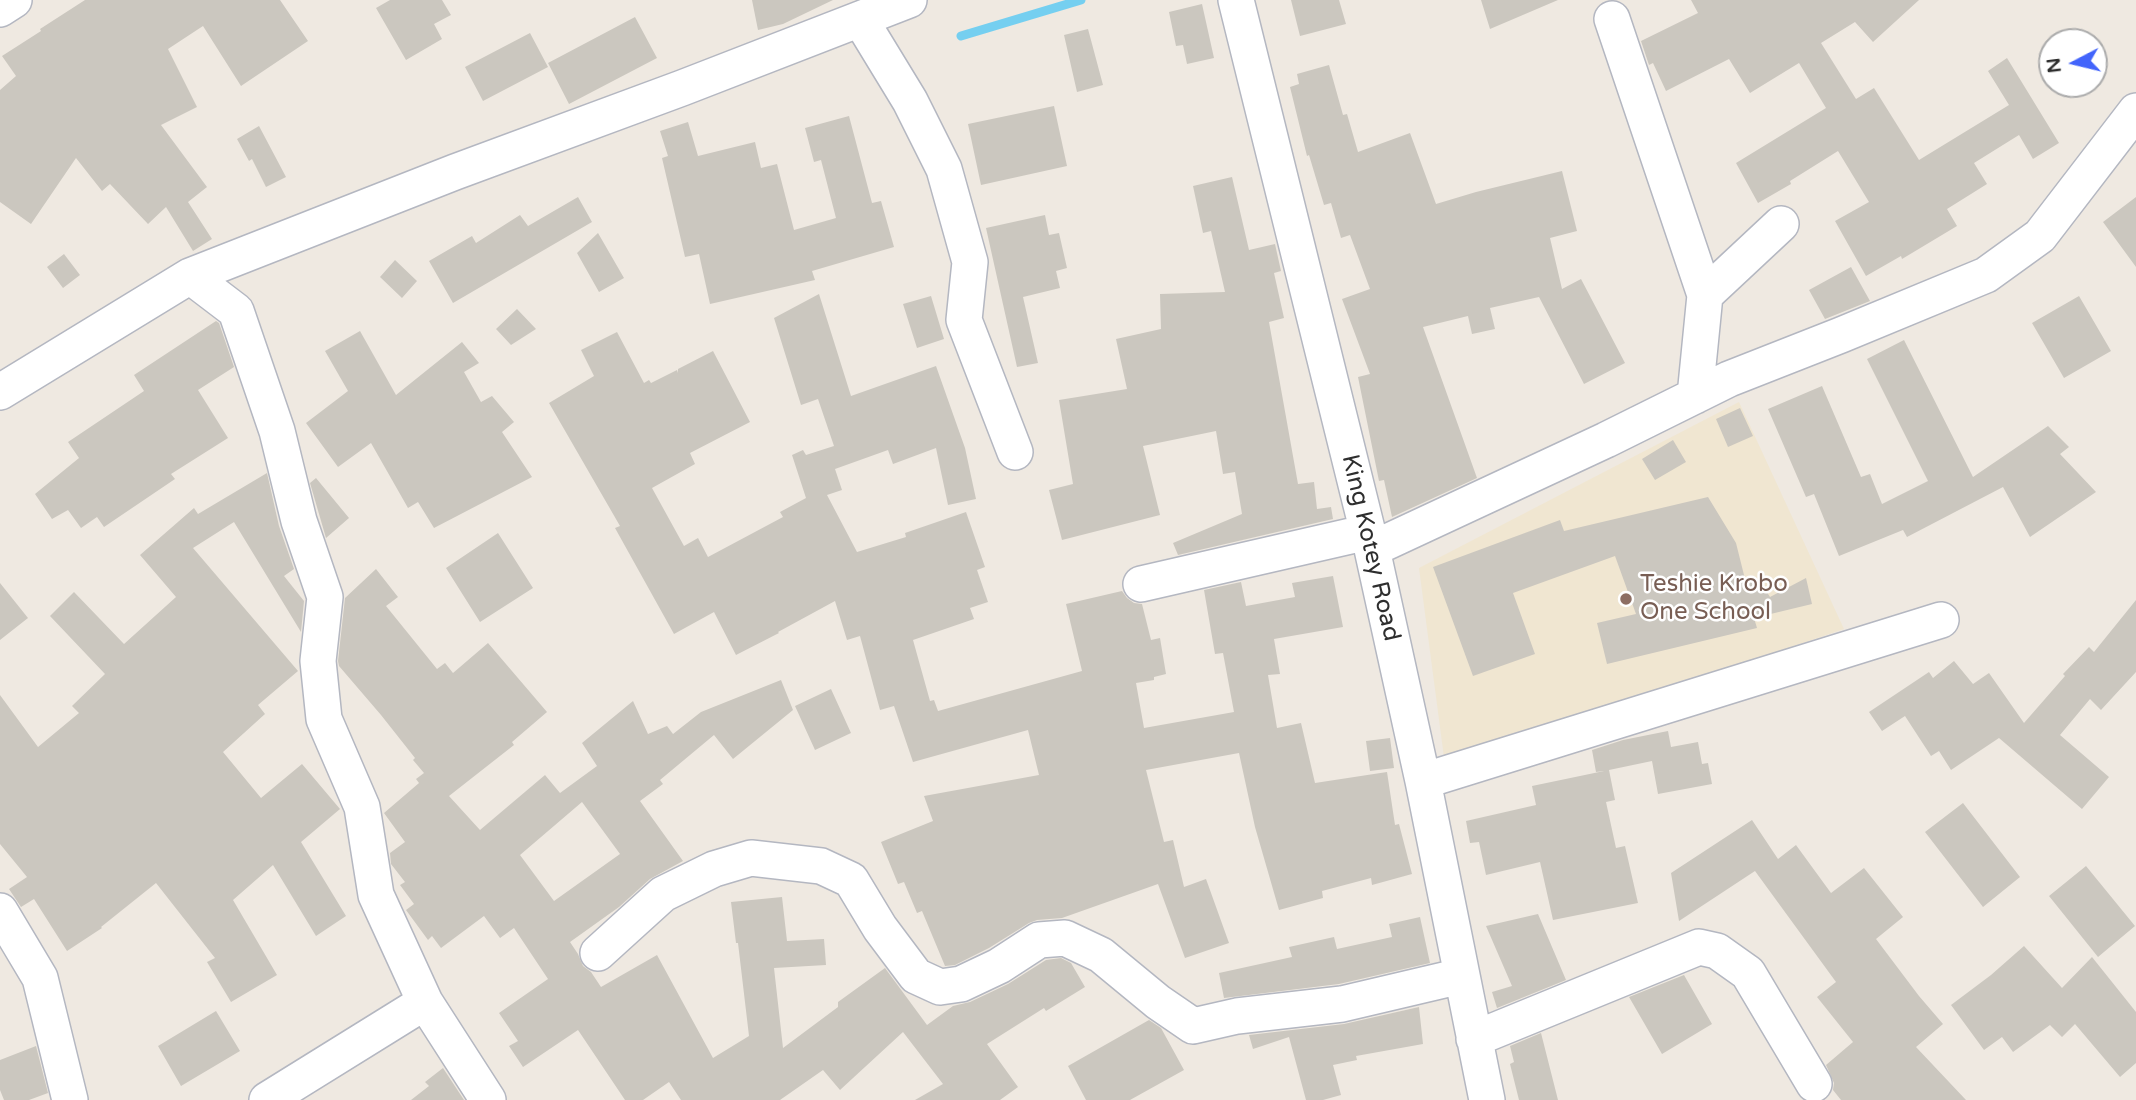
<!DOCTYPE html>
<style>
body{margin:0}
#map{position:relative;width:2136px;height:1100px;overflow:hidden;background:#efe9e1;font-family:"Varela Round",sans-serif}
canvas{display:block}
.north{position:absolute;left:2038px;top:28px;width:70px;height:70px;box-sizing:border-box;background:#fff;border:2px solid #ababab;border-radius:50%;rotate:263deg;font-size:19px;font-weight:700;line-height:28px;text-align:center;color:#2e2e2e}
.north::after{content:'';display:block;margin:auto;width:24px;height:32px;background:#4264fb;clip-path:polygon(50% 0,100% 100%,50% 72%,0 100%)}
</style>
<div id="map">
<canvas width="2136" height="1100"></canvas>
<div class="north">N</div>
</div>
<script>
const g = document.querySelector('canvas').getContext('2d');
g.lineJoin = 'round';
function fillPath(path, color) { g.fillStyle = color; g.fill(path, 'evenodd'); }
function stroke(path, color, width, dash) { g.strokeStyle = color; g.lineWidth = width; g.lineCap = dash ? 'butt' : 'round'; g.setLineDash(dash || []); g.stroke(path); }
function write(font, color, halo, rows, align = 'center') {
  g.font = font + ' "Varela Round",sans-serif'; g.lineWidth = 5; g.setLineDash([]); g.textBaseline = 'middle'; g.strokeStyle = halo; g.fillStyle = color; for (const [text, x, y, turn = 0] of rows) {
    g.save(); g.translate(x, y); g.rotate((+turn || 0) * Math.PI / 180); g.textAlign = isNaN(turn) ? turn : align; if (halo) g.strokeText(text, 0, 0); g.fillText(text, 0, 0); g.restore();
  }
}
const education = new Path2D(`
 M1739,402L1844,629L1445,765L1419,568Z`);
const stream = new Path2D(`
 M961,36L1081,0`);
const building = new Path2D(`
 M85,0H280L308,41L241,86L203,26L168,49L197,107L161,125L207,187L188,202L212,239L193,251L166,207L148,224L110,184L102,191L76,158L31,224L0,202V90L16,76L2,56L41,31L40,29Z
 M390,0H442L451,15L434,24L442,39L406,60L376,8Z
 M752,0H833L783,24L758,30Z
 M1291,0H1339L1346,24L1300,36Z
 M1481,0H1558L1490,29Z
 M1691,0H1919L1873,42L1855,22L1821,43L1856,99L1874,88L1919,160L2009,105L1988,71L2007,58L2059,143L2033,159L2019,135L1974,163L1987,184L1947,209L1957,226L1902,259L1901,256L1866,276L1835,221L1869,202L1838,151L1790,181L1791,184L1758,203L1736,163L1826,108L1799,63L1750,93L1729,59L1666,91L1653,63L1649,65L1641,41L1698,13Z
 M1202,4L1214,58L1187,64L1183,45L1176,46L1169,12Z
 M635,17L657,58L569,104L548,63Z
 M1088,29L1103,85L1077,92L1064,35Z
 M530,33L548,67L483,101L465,67Z
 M1329,65L1343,115L1347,114L1358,152L1410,133L1436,204L1476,192L1562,171L1577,231L1550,238L1562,289L1581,279L1625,363L1584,384L1539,297L1490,308L1495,329L1472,334L1468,316L1423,327L1477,478L1392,517L1384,480L1379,481L1358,377L1370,374L1342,299L1370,289L1350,235L1341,238L1331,203L1324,205L1309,155L1307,156L1290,87L1299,84L1297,74Z
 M1054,106L1067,166L981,185L968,124Z
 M849,116L872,203L881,201L894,247L812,271L815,280L710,304L699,254L685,257L662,158L668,156L660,131L688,122L698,156L755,142L761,168L777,164L794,230L836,218L821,160L814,162L805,128Z
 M259,126L286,177L266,187L252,159L249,161L237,139Z
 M1232,177L1249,250L1275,244L1281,271L1274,273L1284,318L1269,322L1298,484L1314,482L1317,509L1331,507L1333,519L1178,555L1173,543L1242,514L1235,472L1223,474L1216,431L1143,446L1160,515L1062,540L1049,490L1073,484L1059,400L1127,389L1116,339L1161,329L1160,294L1225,292L1211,231L1203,233L1193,186Z
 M578,197L592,222L453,303L429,261L472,236L476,243L520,215L528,226Z
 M2136,197V267L2103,222Z
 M1045,215L1049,235L1059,233L1067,268L1056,271L1060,288L1023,297L1038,363L1017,367L986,228Z
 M598,233L624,278L599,292L577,253Z
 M64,254L80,275L63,288L47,267Z
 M395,260L417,281L402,298L380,277Z
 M1851,267L1870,301L1825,319L1809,290Z
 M819,294L851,396L936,366L965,448L976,499L948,505L936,448L893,464L888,450L835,469L842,490L827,495L857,552L906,537L905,533L966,512L985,567L977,570L988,602L970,608L974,619L913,640L930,701L934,700L938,711L1082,671L1066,604L1122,591L1127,598L1134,603L1142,604L1151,640L1160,638L1166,674L1154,677V680L1136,683L1144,728L1234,712L1223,653L1215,654L1204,590L1241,582L1246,606L1295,597L1292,583L1333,576L1343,627L1274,639L1280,674L1268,675L1277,728L1301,723L1315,783L1387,772L1395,825L1399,824L1412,874L1372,885L1371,878L1322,891L1323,898L1279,910L1255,827L1239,753L1146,770L1164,842L1173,840L1184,887L1206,879L1229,943L1185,958L1158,884L1062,918L1037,920L1029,923L989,948L955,965L945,966L922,911L917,913L904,882L898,884L881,842L933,821L924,796L1039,775L1028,730L913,762L894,706L880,710L860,636L847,640L835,601L778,632L779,633L736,655L714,612L674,634L615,528L620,526L549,403L594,376L581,350L617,332L644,383L649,380L651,383L677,370L678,373V369L713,351L750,422L690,453L695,464L652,488L684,546L698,538L708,557L783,517L780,512L806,498L792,455L803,450L806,455L834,446L818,399L801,405L774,318Z
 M931,296L944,339L917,348L903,304Z
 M2079,296L2111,351L2064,378L2032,323Z
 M517,309L536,329L511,345L496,329Z
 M216,321L219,323L234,367L198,390L228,438L171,474L175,479L104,527L97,517L81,528L68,510L52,519L35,494L79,458L68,442L144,391L134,375Z
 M360,331L396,395L462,342L479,363L464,372L481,402L492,396L514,422L502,432L532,477L434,528L418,502L408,508L371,443L338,467L306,423L348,391L325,351Z
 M1904,340L1973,477L2048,426L2069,447L2060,454L2096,492L2030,537L2003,487L1907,537L1903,530L1839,556L1814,494L1806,497L1768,409L1822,386L1861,477L1870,474L1882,504L1928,481L1867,359Z
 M1740,408L1753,436L1728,447L1716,419Z
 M1673,440L1686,462L1655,480L1642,459Z
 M267,473L279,526L294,569L284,576L304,601L301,632L234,522L193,548L298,671L258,705L265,714L223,752L261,798L302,764L340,809L301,842L346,916L316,936L273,865L233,900L277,975L231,1002L207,962L215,958L156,883L101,927L102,928L67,951L34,899L21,907L9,889L27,877L0,844V695L38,747L79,713L72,706L105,674L50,616L74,592L124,644L176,597L140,555L194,508L198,514Z
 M316,478L349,518L326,538L310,483Z
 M1708,497L1736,543L1746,583L1759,580L1770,597L1806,578L1812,604L1754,618L1757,628L1607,664L1597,623L1636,614L1615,556L1513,593L1535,654L1473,676L1433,567L1560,520L1564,531Z
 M498,533L533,588L480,622L446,568Z
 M376,569L398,597L386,606L437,669L445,663L453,673L488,643L547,712L512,742L514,745L449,796L480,830L545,775L560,793L597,766L582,743L633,701L648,734L667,726L673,734L701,712L781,680L793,710L733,759L714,735L660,780L663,784L640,801L683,861L650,879L619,907L570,942L578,954L583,966L591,972L601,987L657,955L713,1058L749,1036L738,943H736L731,902L782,897L787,941L824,939L826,965L774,968L783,1048L838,1007V1002L885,968L927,1025L953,1006L970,1002L1008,984L1046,960L1061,958L1071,963L1085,987L1046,1011L1044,1008L987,1044L1018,1087L1000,1100H915L943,1084L903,1032L840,1090L823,1070L780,1100H681L669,1082L643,1100H625L578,1030L523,1067L509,1046L518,1041L499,1013L548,979L514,928L500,938L484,916L441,948L432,936L428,940L406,910L414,904L400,885L405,882L391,864L390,853L405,842L384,813L419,783L416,779L424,773L413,760L415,758L381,715L339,666L338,661L345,598ZM582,802L620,854L554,901L520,855Z
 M0,583L28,618L0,640Z
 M2136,600V672L2101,710L2090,699L2060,735L2109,777L2082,809L1999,738L1951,770L1939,751L1931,756L1905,716L1882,731L1869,712L1929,672L1933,678L1954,661L1973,684L1989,673L2024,723L2065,676L2063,674L2089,647L2094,652Z
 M831,689L851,733L815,750L795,706Z
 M1668,731L1671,747L1698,742L1702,764L1708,763L1712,784L1658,794L1652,761L1609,770L1615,800L1606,802L1616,848L1625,846L1638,903L1553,920L1540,862L1486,875L1479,842L1470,843L1466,821L1536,805L1532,786L1604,771L1596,772L1592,750L1623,740Z
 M1390,738L1394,768L1370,771L1366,741Z
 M1963,803L2020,877L1983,907L1925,832Z
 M1752,820L1778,859L1796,845L1831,893L1864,868L1903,917L1876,939L1919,996L1943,1024L1916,1047L1966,1100H1841L1833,1090L1834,1083L1826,1065L1853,1042L1817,997L1836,982L1755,871L1679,921L1671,873Z
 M2086,866L2135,926L2098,957L2049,896Z
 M1538,914L1566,980L1497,1008L1492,992L1512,986L1486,926Z
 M1420,917L1430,963L1339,984L1224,998L1219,973L1292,957L1289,947L1334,937L1337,949L1392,937L1389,924Z
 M2024,946L2062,988L2092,957L2136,1012V1063L2120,1077L2075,1024L2062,1037L2050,1025L2013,1052L2002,1037L1984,1050L1951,1005L1991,975Z
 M1684,975L1712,1024L1662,1054L1629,997Z
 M1419,1007L1423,1044L1356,1056L1357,1060L1333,1065L1341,1095L1323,1100H1306L1289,1037L1253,1049L1249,1035L1344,1024Z
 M216,1011L240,1051L181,1086L158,1046Z
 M1149,1020L1161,1028L1184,1070L1130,1100H1086L1068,1066Z
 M1541,1033L1558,1100H1519L1510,1064L1514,1062L1510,1046Z
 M36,1046L48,1093L29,1100H4L0,1090V1060Z
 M443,1068L464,1100H411L429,1086L425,1082Z`);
const minor = new Path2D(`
 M1236,0L1372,549L1423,781L1487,1100
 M0,9L14,0
 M860,19L910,101L944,169L970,262L964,320L1015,452
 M1612,19L1705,295L1695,396
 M190,276L236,311L277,431L299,521L325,597L318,661L324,719L362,807L376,895L425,1002L488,1100
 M1705,295L1781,224
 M0,392L190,276L455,172L682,88L909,0
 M1372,549L1606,440L1729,379L1841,335L1986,275L2040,236L2136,111
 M1141,584L1368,532
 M1423,781L1941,620
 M0,911L40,978L70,1100
 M598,953L663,894L714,869L751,858L821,866L851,880L880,928L916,976L940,987L961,984L999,966L1039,940L1065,938L1101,955L1158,1002L1193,1026L1237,1016L1342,1004L1461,976
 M1474,1039L1699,947L1717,951L1748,973L1814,1084
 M267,1100L425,1002`);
const markers = [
 [1626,599,7,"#8d6e63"]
];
const streetNames = [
 ["King Kotey Road",1370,548,77]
];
const educationNames = [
 ["Teshie Krobo",1640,585],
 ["One School",1640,613]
];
fillPath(education, '#f0e6d1');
stroke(stream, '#75cff0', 9);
fillPath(building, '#cbc7bf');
stroke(minor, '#b4b7c1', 38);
stroke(minor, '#fff', 35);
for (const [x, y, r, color] of markers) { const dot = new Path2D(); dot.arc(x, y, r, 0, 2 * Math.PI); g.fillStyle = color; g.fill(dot); stroke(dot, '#fff', 2.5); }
write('24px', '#2e2e2e', '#fff', streetNames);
write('24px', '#785e54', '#fff', educationNames, 'left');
</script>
